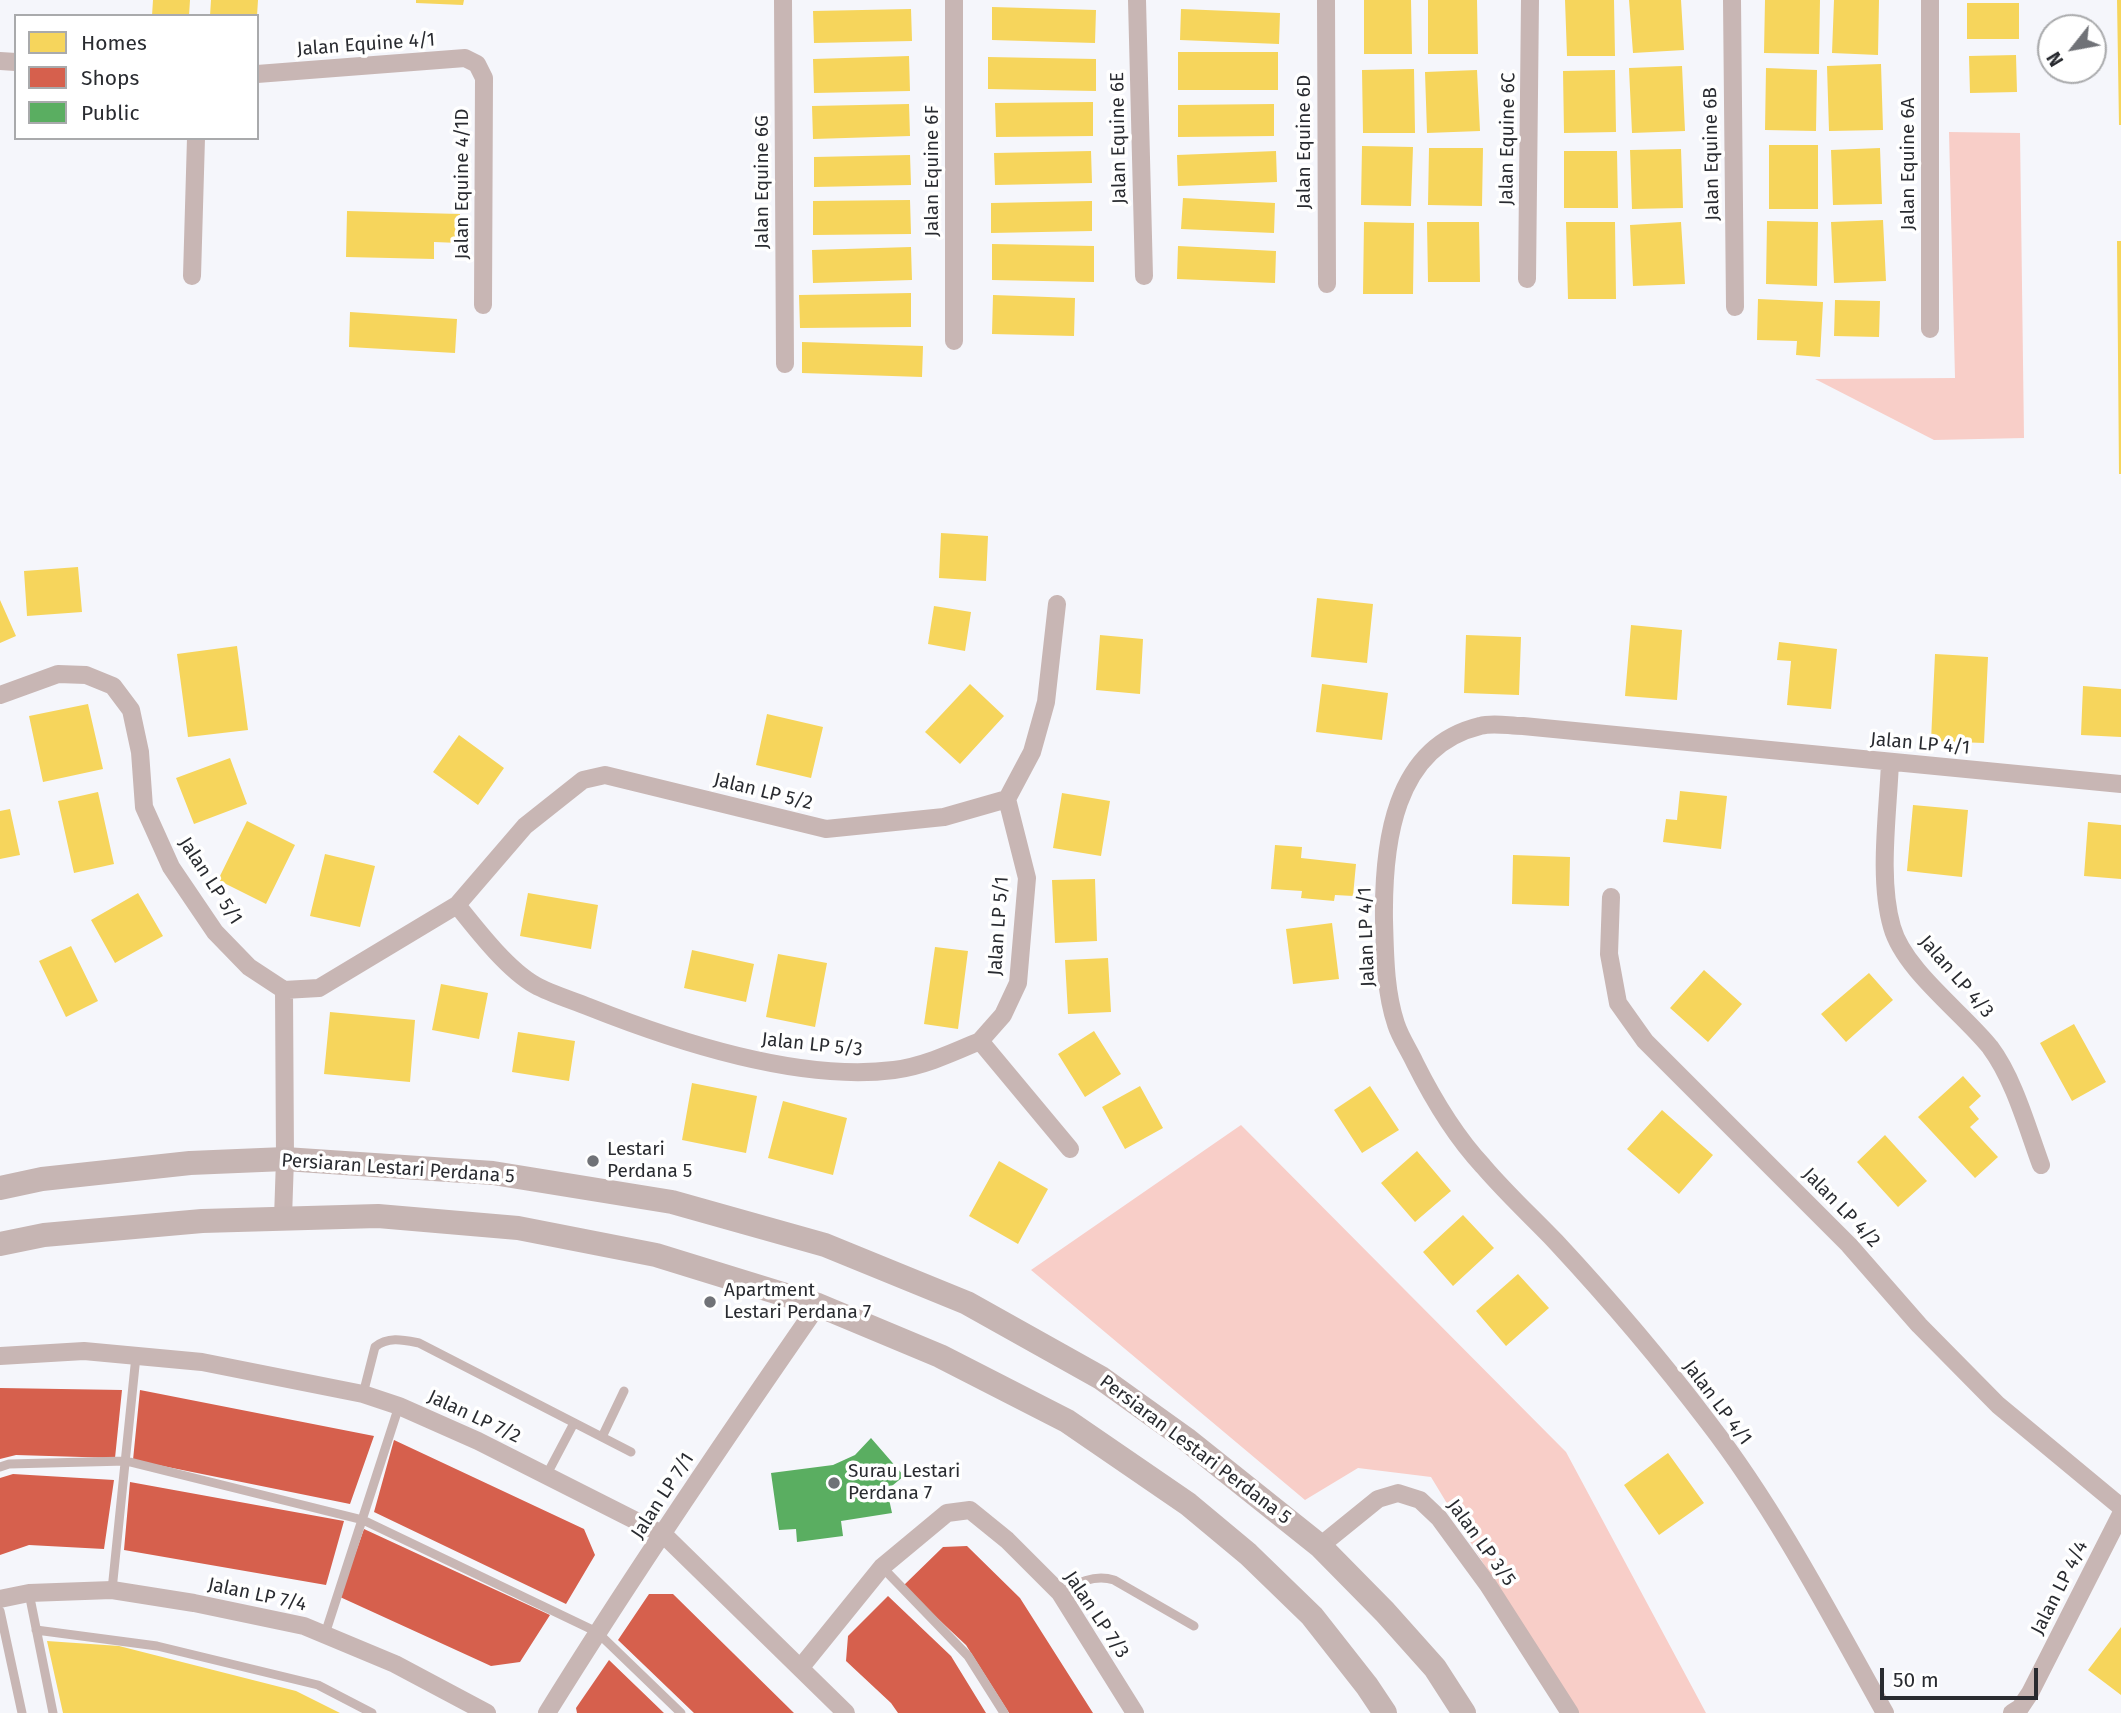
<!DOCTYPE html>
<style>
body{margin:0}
#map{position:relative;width:2121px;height:1713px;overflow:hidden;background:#f5f6fb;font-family:"Fira Sans",sans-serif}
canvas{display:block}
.legend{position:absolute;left:14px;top:14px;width:245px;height:126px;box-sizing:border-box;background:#fff;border:2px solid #a9aaac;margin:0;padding:9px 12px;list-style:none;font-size:21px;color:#292b30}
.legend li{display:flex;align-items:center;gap:14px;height:35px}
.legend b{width:35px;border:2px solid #a9aaac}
.north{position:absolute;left:2037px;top:14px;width:70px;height:70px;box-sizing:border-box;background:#fff;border:2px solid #a9aaac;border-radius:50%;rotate:239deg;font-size:19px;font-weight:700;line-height:28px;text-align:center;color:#292b30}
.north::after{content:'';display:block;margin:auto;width:24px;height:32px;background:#707277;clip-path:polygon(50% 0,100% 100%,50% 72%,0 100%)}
.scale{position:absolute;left:1880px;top:1668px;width:158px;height:32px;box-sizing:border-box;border:4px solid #292b30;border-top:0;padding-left:9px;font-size:21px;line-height:24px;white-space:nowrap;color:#292b30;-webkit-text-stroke:5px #fff;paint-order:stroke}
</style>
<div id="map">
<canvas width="2121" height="1713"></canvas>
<ul class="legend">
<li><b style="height:19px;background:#f6d55c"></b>Homes</li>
<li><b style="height:19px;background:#d6604d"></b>Shops</li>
<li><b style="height:19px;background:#5aae61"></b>Public</li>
</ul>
<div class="north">N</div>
<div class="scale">50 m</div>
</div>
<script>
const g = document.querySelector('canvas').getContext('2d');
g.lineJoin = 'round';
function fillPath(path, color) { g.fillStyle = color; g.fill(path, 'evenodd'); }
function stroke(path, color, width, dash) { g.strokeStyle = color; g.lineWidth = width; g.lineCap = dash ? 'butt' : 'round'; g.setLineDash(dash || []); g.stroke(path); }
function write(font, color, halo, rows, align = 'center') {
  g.font = font + ' "Fira Sans",sans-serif'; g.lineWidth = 7; g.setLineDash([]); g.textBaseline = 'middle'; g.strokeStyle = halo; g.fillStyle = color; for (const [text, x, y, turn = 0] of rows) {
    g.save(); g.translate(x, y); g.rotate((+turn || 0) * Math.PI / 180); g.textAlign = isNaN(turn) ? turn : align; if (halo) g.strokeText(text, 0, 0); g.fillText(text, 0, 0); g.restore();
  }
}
const green = new Path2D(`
 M1949,132L2020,133L2024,438L1934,440L1815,379L1955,378Z
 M1241,1125L1566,1452L1706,1713H1574L1431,1477L1358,1468L1305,1500L1031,1270Z`);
const homes = new Path2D(`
 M153,0H190L189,16H152Z
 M211,0H258L257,16H210Z
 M416,0H464L463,5L416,3Z
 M1364,0H1411L1412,54H1364Z
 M1428,0H1477L1478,54H1428Z
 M1565,0H1614L1615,56H1567Z
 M1629,0H1681L1684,50L1633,53Z
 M1765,0H1820L1819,54L1764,53Z
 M1834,0H1879L1878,55L1832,53Z
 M2117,0H2121V125H2119Z
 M1967,3H2019V39H1967Z
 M992,7L1096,10L1095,43L992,40Z
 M911,9L912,41L814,43L813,11Z
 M1181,9L1280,13L1279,44L1180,40Z
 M1178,52H1278V90H1178Z
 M2016,55L2017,92L1970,93L1969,56Z
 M909,56L910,91L814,93L813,59Z
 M988,57L1096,59V91L988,89Z
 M1881,64L1883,130L1829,131L1827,66Z
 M1682,66L1685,131L1632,133L1629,68Z
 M1766,68L1817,70L1816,131L1765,130Z
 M1414,69L1415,133H1363L1362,70Z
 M1477,70L1480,131L1427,133L1425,72Z
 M1615,70L1616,132L1564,133L1563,71Z
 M1093,102V136L996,137L995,103Z
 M909,104L910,136L813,139L812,106Z
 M1274,104V136L1178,137V105Z
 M1769,145H1818V209H1769Z
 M1362,146L1413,147L1411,206L1361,205Z
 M1429,148H1483L1482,206L1428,205Z
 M1880,148L1882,204L1833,205L1831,150Z
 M1681,149L1683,208L1632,209L1630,150Z
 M1091,151L1092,183L995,185L994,153Z
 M1276,151L1277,182L1178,186L1177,155Z
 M1564,151H1617L1618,208H1564Z
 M910,155L911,185L814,187V157Z
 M1183,198L1275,203L1274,233L1181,229Z
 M910,200L911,234L813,235V201Z
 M1092,201V231L991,233V203Z
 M347,211L460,214L459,243L434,242V259L346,257Z
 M1883,220L1886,281L1834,283L1831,222Z
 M1767,221L1818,222L1817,286L1766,284Z
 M1364,222L1414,223L1413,294H1363Z
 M1427,222H1479L1480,282H1428Z
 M1566,222H1615L1616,299H1568Z
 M1681,222L1685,284L1633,286L1630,225Z
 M2117,241H2121V474H2119Z
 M992,244L1094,246V282L992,280Z
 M1178,246L1276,251L1275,283L1177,279Z
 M911,247L912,280L813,283L812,250Z
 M911,293V327L800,328L799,295Z
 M993,295L1075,298L1074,336L992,334Z
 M1758,299L1823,302L1820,357L1796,355L1797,341L1757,340Z
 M1835,300L1880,301L1879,337L1834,336Z
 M350,312L457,319L455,353L349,347Z
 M802,342L923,346L922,377L802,373Z
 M941,533L988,536L986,581L939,578Z
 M78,567L82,612L27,616L24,571Z
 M1317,598L1373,604L1367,663L1311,657Z
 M0,600L16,636L0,643Z
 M934,606L971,612L965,651L928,644Z
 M1631,625L1682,630L1677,700L1625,696Z
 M1100,635L1143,639L1140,694L1096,690Z
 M1466,635L1521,637L1519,695L1464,693Z
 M1779,642L1837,649L1831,709L1787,705L1791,661L1777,660Z
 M237,646L248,730L188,737L177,654Z
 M1935,654L1988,657L1984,743L1931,741Z
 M970,684L1004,716L960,764L925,732Z
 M1322,684L1388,693L1382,740L1316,732Z
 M2083,686L2121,689V737L2081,735Z
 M88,704L103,769L43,782L29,716Z
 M767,714L823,727L811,778L756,765Z
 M459,735L504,768L478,805L433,772Z
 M230,758L247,804L194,824L176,778Z
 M1680,791L1727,796L1721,849L1663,842L1666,819L1677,820Z
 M98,792L114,864L74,873L58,801Z
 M1062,793L1110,801L1101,856L1053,848Z
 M1913,805L1968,810L1962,877L1907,871Z
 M10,809L20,855L0,859V811Z
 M247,821L295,845L266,904L218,880Z
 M2088,822L2121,825V879L2084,876Z
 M1275,845L1302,847L1301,858L1356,864L1353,896L1335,895L1334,901L1301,898L1302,891L1271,889Z
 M325,854L375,866L360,927L310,916Z
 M1513,855L1570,857L1569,906L1512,904Z
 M1095,879L1097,941L1055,943L1052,880Z
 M138,893L163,936L115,963L91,920Z
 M528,893L598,905L591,949L520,936Z
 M1332,923L1339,979L1293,984L1286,929Z
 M71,946L98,1001L66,1017L39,961Z
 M935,947L968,951L958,1029L924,1024Z
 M692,950L754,964L746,1002L684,988Z
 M778,954L827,963L815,1027L766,1017Z
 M1108,958L1111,1012L1068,1014L1065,960Z
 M1704,970L1742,1004L1708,1042L1670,1008Z
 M1869,973L1893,1000L1846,1042L1821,1014Z
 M441,984L488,993L479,1039L432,1030Z
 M330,1012L415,1020L410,1082L324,1074Z
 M2074,1024L2106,1082L2072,1101L2040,1043Z
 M1094,1031L1121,1074L1085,1097L1058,1054Z
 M518,1032L575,1041L569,1081L512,1072Z
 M1963,1076L1981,1096L1969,1107L1979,1119L1970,1127L1998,1157L1975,1178L1918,1117Z
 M692,1083L757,1096L746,1153L682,1140Z
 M1140,1086L1163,1128L1125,1149L1102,1107Z
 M1370,1086L1399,1130L1362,1153L1334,1110Z
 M783,1101L847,1118L833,1175L768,1158Z
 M1662,1110L1713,1155L1679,1194L1627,1149Z
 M1885,1135L1927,1181L1898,1207L1857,1162Z
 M1417,1151L1451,1191L1415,1222L1381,1183Z
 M999,1161L1048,1189L1018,1244L969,1216Z
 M1463,1215L1494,1248L1453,1286L1423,1252Z
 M1518,1274L1549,1308L1506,1346L1476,1311Z
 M1668,1453L1704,1503L1659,1535L1624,1485Z
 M2121,1627V1695L2088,1670Z
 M47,1641L119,1646L296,1691L340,1713H63Z`);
const shops = new Path2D(`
 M0,1388L122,1390L115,1458L16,1455L0,1459Z
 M140,1390L374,1436L350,1504L133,1460Z
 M394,1440L584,1529L595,1555L566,1604L374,1512Z
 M13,1474L114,1480L104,1549L29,1545L0,1555V1478Z
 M130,1482L344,1521L326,1585L124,1550Z
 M364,1529L550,1615L520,1662L491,1666L340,1597Z
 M967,1546L1020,1598L1093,1713H1009L966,1645L903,1586L943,1547Z
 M649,1594H673L794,1713H694L618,1640Z
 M888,1596L951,1656L986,1713H898L891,1703L846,1661L848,1636Z
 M609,1660L664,1713H577L576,1708Z`);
const public = new Path2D(`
 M871,1438L904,1476L887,1490L892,1513L841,1521L843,1536L797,1542L796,1529L779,1530L771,1473L833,1465L855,1455Z`);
const service = new Path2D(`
 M363,1394L375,1347C388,1336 404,1340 419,1343L631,1452
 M602,1437L624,1391
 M0,1467L9,1464L126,1461L363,1520L597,1632L681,1713
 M546,1476L574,1423
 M882,1567L968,1656L1004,1713
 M112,1590L136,1356
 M29,1593L53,1713
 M1060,1593C1077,1583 1094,1574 1114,1580L1194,1626
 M0,1611L22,1713
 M36,1630L157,1646L318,1685L372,1713
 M325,1634L399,1406`);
const minor = new Path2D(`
 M783,0L785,364
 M954,0V341
 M1137,0L1144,276
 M1326,0L1327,284
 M1732,0L1735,307
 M0,61L16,62
 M257,74L465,58L477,64L484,78L483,305
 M192,276L196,138
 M1527,279L1530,0
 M1930,329V0
 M0,695L58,674L86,675L113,686L131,710L140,752L144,807L171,867L215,932L249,967L284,990L319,988L457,905L525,826L583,780L605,775L826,829L944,817L1007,799
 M1890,762C1888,813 1878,879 1892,927C1904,970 1962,1012 1990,1047C2014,1079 2027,1127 2041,1165
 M1611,897L1609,954L1618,1003L1645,1041L1849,1245L1919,1325L1998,1405L2121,1507
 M457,905C477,930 507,969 535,985C551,994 572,1000 589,1007C677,1042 799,1082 894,1070C924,1066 952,1053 980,1041L1070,1149
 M980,1041L1003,1015L1018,983L1027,878L1007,799L1032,752L1046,702L1057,604
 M283,1218L285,1159L284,990
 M0,1356L84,1351L202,1362L363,1394L399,1406L478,1441L664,1535L846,1713
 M1320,1546L1378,1499L1398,1493L1420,1500L1439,1518L1488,1585L1570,1713
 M0,1599L29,1593L112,1590L194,1603L304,1626L395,1664L487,1713
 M801,1667L882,1567L947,1513L970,1510L1007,1540L1060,1593L1135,1713
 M547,1713C633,1574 725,1439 818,1305
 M1885,1713C1831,1616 1776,1510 1708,1422C1661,1360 1609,1299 1556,1242C1532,1217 1506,1193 1483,1166C1455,1136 1433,1099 1415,1063C1409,1050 1400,1037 1396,1024C1385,991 1385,954 1384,920C1383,845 1393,747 1480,726C1493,722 1509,726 1523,726L2121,784
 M2012,1713L2020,1708L2030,1693L2121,1514`);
const secondary = new Path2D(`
 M0,1188L42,1179L190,1163L285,1159L493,1173L672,1202L825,1245L967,1303L1101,1378L1186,1439L1320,1546L1385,1612L1435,1668L1464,1713
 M0,1244L44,1235L202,1221L378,1216L518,1228L656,1255L818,1305L940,1356L1067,1421L1188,1504L1248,1554L1312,1616L1367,1686L1385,1713`);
const markers = [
 [593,1161,7,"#707277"],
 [710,1302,7,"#707277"],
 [834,1483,7,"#707277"]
];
const streetNames = [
 ["Jalan Equine 4/1",366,45,-4],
 ["Jalan Equine 6E",1119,138,-91],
 ["Jalan Equine 6C",1508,139,-89],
 ["Jalan Equine 6D",1305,142,-90],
 ["Jalan Equine 6B",1712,154,-91],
 ["Jalan Equine 6A",1909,164,-90],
 ["Jalan Equine 6F",933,171,-90],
 ["Jalan Equine 6G",763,182,-90],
 ["Jalan Equine 4/1D",463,184,-90],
 ["Jalan LP 4/1",1920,744,5],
 ["Jalan LP 5/2",763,792,14],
 ["Jalan LP 5/1",210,881,57],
 ["Jalan LP 5/1",999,926,-86],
 ["Jalan LP 4/1",1367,937,-92],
 ["Jalan LP 4/3",1956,977,49],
 ["Jalan LP 5/3",812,1045,6],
 ["Persiaran Lestari Perdana 5",398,1169,4],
 ["Jalan LP 4/2",1841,1208,46],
 ["Jalan LP 4/1",1717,1403,53],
 ["Jalan LP 7/2",474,1417,25],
 ["Persiaran Lestari Perdana 5",1195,1450,37],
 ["Jalan LP 7/1",663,1496,-57],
 ["Jalan LP 3/5",1481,1543,54],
 ["Jalan LP 4/4",2060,1588,-63],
 ["Jalan LP 7/4",257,1595,12],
 ["Jalan LP 7/3",1096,1615,56]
];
const poiNames = [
 ["Lestari",607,1150],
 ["Perdana 5",607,1172],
 ["Apartment",724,1291],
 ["Lestari Perdana 7",724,1313],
 ["Surau Lestari",848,1472],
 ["Perdana 7",848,1494]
];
fillPath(green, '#f8cec8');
fillPath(homes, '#f6d55c');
fillPath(shops, '#d6604d');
fillPath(public, '#5aae61');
stroke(service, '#c8b6b4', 9);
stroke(minor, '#c8b6b4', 18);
stroke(secondary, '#c6b5b3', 24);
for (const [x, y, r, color] of markers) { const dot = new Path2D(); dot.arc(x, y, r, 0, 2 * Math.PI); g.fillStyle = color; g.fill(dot); stroke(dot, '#fff', 2.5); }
write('19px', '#292b30', '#fff', streetNames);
write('19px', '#292b30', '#fff', poiNames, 'left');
</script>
